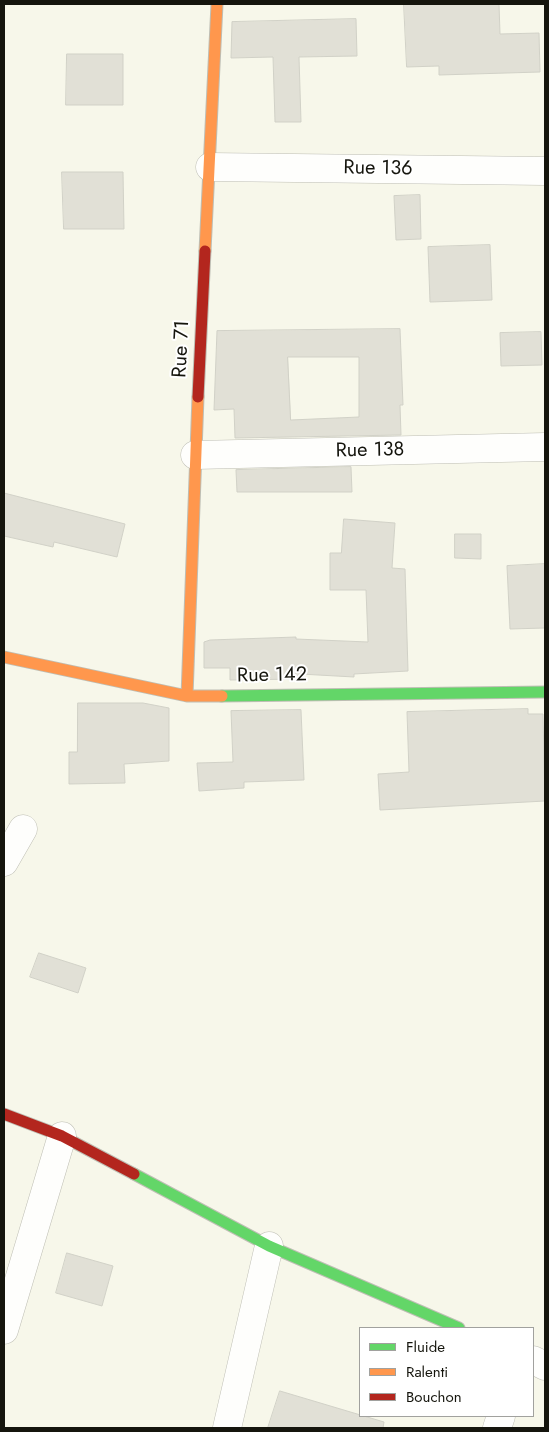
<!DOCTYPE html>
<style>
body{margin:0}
#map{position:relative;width:549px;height:1432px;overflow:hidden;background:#f7f7ea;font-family:Jost,sans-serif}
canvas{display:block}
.frame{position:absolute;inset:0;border:5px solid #15150d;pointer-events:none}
.legend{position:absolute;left:359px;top:1327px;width:175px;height:90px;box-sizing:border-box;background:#fff;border:1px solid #a1a19e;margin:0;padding:6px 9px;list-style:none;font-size:15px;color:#15150d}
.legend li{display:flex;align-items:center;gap:10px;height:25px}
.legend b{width:25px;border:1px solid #a1a19e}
</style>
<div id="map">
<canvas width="549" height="1432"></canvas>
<div class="frame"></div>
<ul class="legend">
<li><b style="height:6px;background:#63d668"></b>Fluide</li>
<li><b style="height:6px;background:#ff974d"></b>Ralenti</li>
<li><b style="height:6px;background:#b3261e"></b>Bouchon</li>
</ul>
</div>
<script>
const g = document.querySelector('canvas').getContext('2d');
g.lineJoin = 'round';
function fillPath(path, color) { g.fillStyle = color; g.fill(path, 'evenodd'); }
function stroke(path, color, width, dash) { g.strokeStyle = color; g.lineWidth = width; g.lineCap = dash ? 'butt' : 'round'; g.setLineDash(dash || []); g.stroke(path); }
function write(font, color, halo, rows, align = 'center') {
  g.font = font + ' Jost,sans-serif'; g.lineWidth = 4; g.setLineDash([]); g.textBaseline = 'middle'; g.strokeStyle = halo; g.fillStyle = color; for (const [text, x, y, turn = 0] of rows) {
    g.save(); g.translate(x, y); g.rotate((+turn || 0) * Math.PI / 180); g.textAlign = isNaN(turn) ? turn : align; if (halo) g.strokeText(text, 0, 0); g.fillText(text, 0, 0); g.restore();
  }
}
const building = new Path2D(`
 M404,4H499L500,34L539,33L540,72L439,75V66L407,67Z
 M356,19L357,56L299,57L301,122H275L273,57L231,58L232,22Z
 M67,54H123V105H66Z
 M62,172H123L124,229H64Z
 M420,195L421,239L396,240L394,196Z
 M490,245L492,300L430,302L428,247Z
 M400,329L403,405H400L401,435L235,438L234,409L214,410L217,331ZM288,357H359V417L291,420Z
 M541,332L542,365L501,366L500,333Z
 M351,467L352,492H237L236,470Z
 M4,493L125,524L117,557L54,542L53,547L4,536Z
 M344,519L395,523L392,568L405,569L408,671L354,674V677L300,674V679L230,680V668H204V642L210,640L296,637V639L368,642L366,590H330V553H341Z
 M455,534H481V559L455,558Z
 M545,564V628L510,629L507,566Z
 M78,703H143L169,708V761L124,764L125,783L69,784V752H77Z
 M528,709V714H543L545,801L380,810L378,774L409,772L407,712Z
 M301,710L304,780L244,782V788L199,791L197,763L233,762L231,711Z
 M39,953L86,968L78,993L30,977Z
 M67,1253L113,1266L102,1306L56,1293Z
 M280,1391L384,1422L383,1428H268Z`);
const street = new Path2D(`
 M210,167L545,171
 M195,455L545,447
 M4,862L23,829
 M4,1330L62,1136
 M533,1360L545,1366
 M227,1428L269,1246
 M497,1428L501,1416`);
const fast = new Path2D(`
 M222,696L545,692
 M134,1174L269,1246L459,1328`);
const slow = new Path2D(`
 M205,251L217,4
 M4,657L187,696H222
 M187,696L198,397`);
const jam = new Path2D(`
 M198,397L205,251
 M4,1114L62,1136L134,1174`);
const streetNames = [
 ["Rue 136",378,169,1],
 ["Rue 71",182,349,-87],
 ["Rue 138",370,451,-1],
 ["Rue 142",272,676,-1]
];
fillPath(building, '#e1e0d6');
stroke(building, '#d1d1c7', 1);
stroke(street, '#bebeb4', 29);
stroke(fast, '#bebeb4', 13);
stroke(slow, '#bebeb4', 13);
stroke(jam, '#bebeb4', 13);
stroke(street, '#fefefc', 28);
stroke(fast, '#63d668', 11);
stroke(slow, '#ff974d', 11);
stroke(jam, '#b3261e', 11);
write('20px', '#15150d', '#fff', streetNames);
</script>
